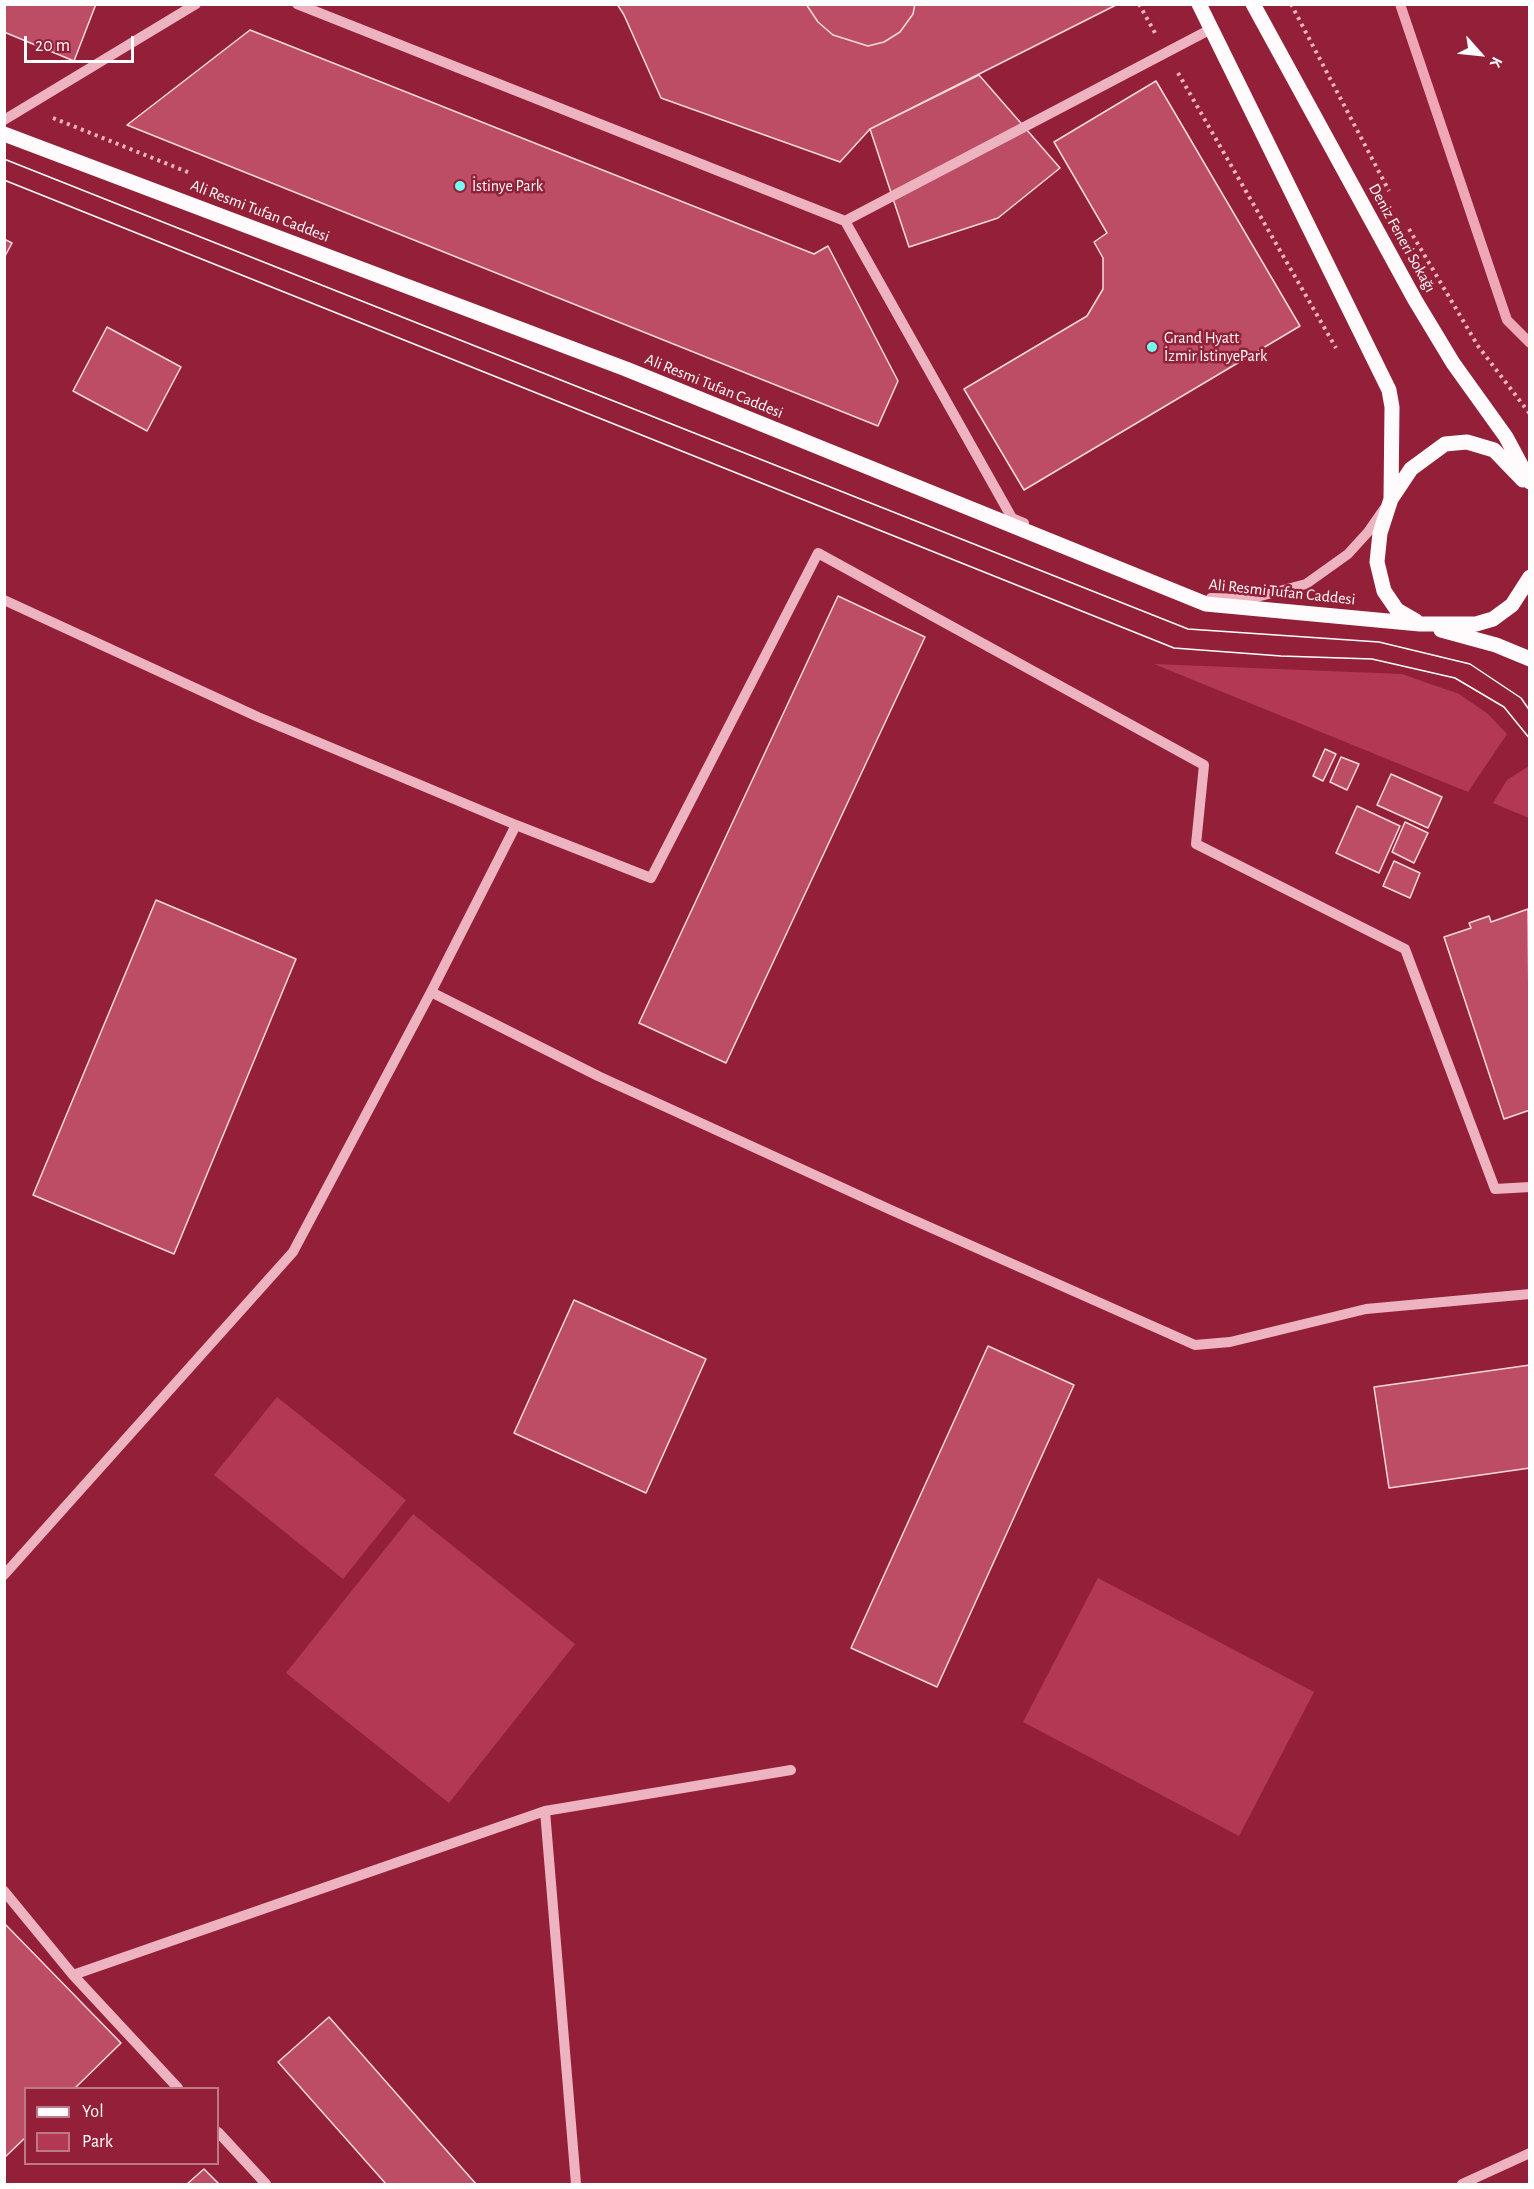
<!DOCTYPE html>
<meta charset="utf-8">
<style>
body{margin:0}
#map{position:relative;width:1534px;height:2189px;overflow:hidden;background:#932038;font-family:"Alegreya Sans",sans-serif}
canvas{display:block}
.frame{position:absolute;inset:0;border:6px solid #fff;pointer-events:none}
.legend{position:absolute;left:24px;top:2087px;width:195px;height:78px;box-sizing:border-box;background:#932038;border:2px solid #be7988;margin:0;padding:8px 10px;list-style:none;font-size:18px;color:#fff}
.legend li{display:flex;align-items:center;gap:12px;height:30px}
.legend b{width:30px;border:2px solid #be7988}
.north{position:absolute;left:1450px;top:24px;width:60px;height:60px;-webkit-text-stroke:4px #932038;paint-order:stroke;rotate:117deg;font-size:16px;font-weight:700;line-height:24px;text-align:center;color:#fff}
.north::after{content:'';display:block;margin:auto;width:21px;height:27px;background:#fff;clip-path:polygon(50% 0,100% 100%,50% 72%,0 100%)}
.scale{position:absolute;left:24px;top:36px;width:110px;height:27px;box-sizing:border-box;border:3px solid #fff;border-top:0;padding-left:8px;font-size:18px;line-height:21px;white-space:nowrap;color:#fff;-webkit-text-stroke:4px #932038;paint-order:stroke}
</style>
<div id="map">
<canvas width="1534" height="2189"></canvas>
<div class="frame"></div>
<ul class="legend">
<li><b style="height:8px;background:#fffafb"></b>Yol</li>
<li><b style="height:16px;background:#b23853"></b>Park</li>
</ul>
<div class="north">K</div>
<div class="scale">20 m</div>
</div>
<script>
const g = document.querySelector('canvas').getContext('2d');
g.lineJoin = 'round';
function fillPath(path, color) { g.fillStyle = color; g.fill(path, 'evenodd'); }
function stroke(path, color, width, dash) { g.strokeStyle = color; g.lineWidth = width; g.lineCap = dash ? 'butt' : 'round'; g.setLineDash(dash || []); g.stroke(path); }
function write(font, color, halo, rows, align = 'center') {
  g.font = font + ' "Alegreya Sans",sans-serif'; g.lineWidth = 5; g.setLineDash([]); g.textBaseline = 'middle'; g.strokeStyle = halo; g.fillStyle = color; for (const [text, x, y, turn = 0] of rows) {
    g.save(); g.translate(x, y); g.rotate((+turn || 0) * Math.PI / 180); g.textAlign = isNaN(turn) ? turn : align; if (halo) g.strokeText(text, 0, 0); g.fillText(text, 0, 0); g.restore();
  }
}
const green = new Path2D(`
 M1154,664L1402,674L1459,694L1488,714L1507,734L1468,792Z
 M1529,766V818L1493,803L1507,780Z
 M277,1397L406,1500L343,1579L214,1475Z
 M413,1514L575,1644L449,1803L286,1673Z
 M1098,1578L1314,1692L1239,1836L1023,1722Z`);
const stream = new Path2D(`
 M1400,4L1507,320L1530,343`);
const building = new Path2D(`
 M4,4H96L74,61L4,32Z
 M617,4H806L818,22L833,35L868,46L884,42L900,32L913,14L915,4H1118L870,129L840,162L661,98L624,15Z
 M806,4H915L913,14L900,32L884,42L868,46L833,35L818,22Z
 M250,30L814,254L828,246L898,381L878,426L127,125Z
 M979,75L1060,168L998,218L909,247L870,129Z
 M1156,81L1300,326L1024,490L964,389L1087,316L1103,289V258L1094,242L1107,233L1054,142Z
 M4,239L12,243L4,258Z
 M107,327L181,367L147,431L73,391Z
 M838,596L925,637L726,1063L639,1023Z
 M1325,749L1336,754L1323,781L1313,776Z
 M1341,757L1359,764L1347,790L1330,782Z
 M1391,774L1442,797L1428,828L1377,805Z
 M1357,806L1400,826L1379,873L1336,853Z
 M1405,822L1428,833L1414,863L1392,852Z
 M1394,861L1420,873L1410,898L1383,886Z
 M156,900L296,959L174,1254L33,1195Z
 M1528,909L1530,1110L1504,1119L1444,937L1471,928L1469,923L1489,916L1491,922Z
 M574,1300L706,1359L646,1493L514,1433Z
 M988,1346L1074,1385L937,1687L851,1648Z
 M1530,1365V1468L1389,1488L1374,1387Z
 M4,1923L121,2043L75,2088H26V2137L4,2158Z
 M329,2017L476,2184H386L278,2062Z
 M204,2169L219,2184H187Z`);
const path = new Path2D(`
 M1139,4L1155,33
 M1291,4L1389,191
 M1178,73L1336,348
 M53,118L190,173
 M1409,229L1478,346L1530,414`);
const minor = new Path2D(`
 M297,4L845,221L1211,29
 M4,120L196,4
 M845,221L1012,518L1024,523
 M1211,598L1249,599L1306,584L1348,554L1368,532L1384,509
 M4,600L258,717L516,825L651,878L818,553L1204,765L1196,844L1405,949L1495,1189L1530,1187
 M431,992L598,1076L891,1210L1195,1345L1230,1342L1366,1309L1530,1294
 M4,1575L293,1252L431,992L516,825
 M545,1811L576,2184
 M4,1891L73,1975L178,2088
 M73,1975L545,1811L791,1770
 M218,2132L266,2184
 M1462,2184L1530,2153`);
const major = new Path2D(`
 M1199,4L1389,390L1392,407L1391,499
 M1253,4L1415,300L1453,363L1506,437L1530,482
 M4,134L626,369L1206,604L1420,624H1476L1493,619L1512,605L1530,577
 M1416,621L1397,610L1384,591L1377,562L1380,533L1391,499L1411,469L1445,444L1467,442L1494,450L1523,480
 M1441,630L1496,645L1530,659`);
const tram = new Path2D(`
 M4,159L1188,629L1379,642L1470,664L1521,698L1530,711
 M4,180L1174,648L1281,656L1372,659L1455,678L1504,707L1530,739`);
const markers = [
 [460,186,6,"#74fbf2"],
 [1152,347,6,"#74fbf2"]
];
const poiNames = [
 ["İstinye Park",472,186],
 ["Grand Hyatt",1164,338],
 ["İzmir İstinyePark",1164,356]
];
const streetNames = [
 ["Ali Resmi Tufan Caddesi",260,211,21],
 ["Deniz Feneri Sokağı",1402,238,61],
 ["Ali Resmi Tufan Caddesi",714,386,22],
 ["Ali Resmi Tufan Caddesi",1282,592,6]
];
fillPath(green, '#b23853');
stroke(stream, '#efa7b8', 10);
fillPath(building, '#bc4d65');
stroke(building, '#fad9e0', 1.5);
stroke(path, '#eeb3c0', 4, [3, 4.5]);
stroke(minor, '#eeb3c0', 10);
stroke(major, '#fffafb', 15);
stroke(tram, '#fff', 1.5);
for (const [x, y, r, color] of markers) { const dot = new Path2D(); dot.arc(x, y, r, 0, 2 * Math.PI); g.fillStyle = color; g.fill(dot); stroke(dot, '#932038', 2); }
write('16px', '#fff', '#932038', poiNames, 'left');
write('16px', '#fff', '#932038', streetNames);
</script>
